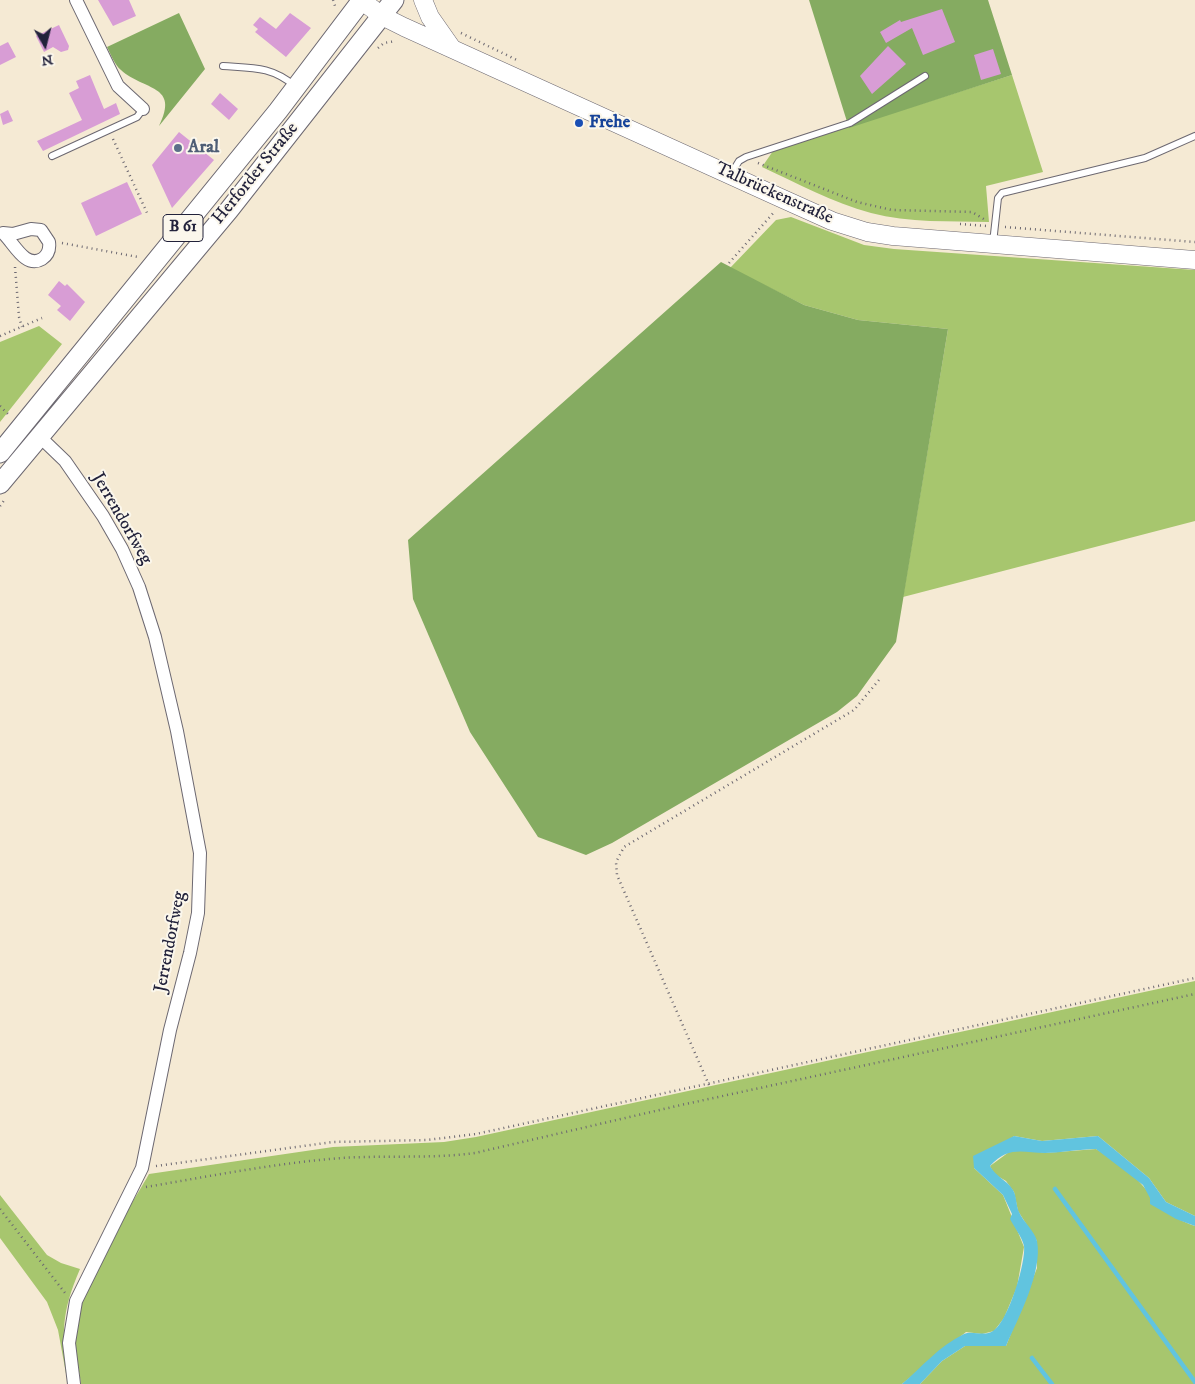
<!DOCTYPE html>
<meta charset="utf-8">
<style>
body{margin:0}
#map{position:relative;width:1195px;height:1384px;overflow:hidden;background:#f5ead4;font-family:"IM FELL DW Pica",serif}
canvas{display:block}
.north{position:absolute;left:20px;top:20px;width:50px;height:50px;-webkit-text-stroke:4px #fbf7ec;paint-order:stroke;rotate:172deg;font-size:14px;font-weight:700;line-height:20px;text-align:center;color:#22223b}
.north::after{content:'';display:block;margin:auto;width:18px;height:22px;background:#22223b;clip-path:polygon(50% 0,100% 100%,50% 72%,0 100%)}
</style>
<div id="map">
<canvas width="1195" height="1384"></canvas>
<div class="north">N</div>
</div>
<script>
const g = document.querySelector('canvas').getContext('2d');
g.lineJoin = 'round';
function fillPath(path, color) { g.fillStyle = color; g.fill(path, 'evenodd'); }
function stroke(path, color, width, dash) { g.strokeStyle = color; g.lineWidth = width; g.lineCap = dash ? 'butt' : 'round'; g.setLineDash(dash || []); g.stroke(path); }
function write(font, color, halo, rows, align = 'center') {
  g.font = font + ' "IM FELL DW Pica",serif'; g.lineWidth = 4; g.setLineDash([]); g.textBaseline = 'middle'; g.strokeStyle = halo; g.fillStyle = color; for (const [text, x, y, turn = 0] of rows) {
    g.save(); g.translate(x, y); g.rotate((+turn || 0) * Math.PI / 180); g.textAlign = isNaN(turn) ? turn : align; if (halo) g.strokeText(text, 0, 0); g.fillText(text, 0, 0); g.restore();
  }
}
const green = new Path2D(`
 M1012,75L1043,172L986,186L989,222C950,221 909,223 871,213C833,203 797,183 762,167L773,151Z
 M791,217L864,245L894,249L1195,270V521L903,597L948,329L858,320L804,305L730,268L776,220Z
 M39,326L62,344L0,422V342Z
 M1195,981V1216L1166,1202L1149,1178L1098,1136L1042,1141L1014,1136L974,1168L1003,1195L1024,1247L1017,1287L1004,1318L994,1331L982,1334L966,1332L902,1384H81C79,1370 76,1356 75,1342C74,1288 123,1220 149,1174L333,1147L444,1142L476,1137Z
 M1026,1149L1045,1153L1096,1149C1112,1159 1131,1171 1143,1186C1161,1207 1167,1216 1195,1226V1384H920L942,1361L965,1346H1006L1037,1268V1241L1018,1211L1014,1192L1006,1181L994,1174L990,1166L1009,1152Z
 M0,1195L47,1255L61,1263L80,1269C61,1313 62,1332 67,1379L58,1330L47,1302L0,1238Z`);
const forest = new Path2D(`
 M809,0H988L1012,75L849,128Z
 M179,13L205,69L159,126C180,84 144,91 121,70C115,65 111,55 107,47Z
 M721,262L804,305L858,320L948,329L896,642L857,696L837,712L612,843L586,855L538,837L470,732L413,599L408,540Z`);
const water = new Path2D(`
 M1014,1136L1042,1141L1098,1136L1149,1178L1166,1202L1195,1216V1226L1176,1219L1150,1204V1198L1143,1185L1096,1149C1081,1149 1058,1153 1045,1153C1021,1152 1008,1146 990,1166C996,1177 1007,1180 1013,1190C1017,1197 1016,1206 1019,1212C1024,1223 1034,1230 1037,1241C1043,1272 1018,1318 1006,1346H965L942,1361L920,1384H902C922,1367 939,1346 964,1334C972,1330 984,1337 993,1331C1008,1322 1026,1263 1024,1246C1022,1237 1014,1227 1010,1219L1012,1214L1003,1195L974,1168L973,1156Z`);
const stream = new Path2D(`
 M1055,1189L1195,1382
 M1032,1358L1052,1384`);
const building = new Path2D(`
 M98,0H129L136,16L113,26Z
 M942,9L955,42L923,55L912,28L886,43L880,32L900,20L901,22Z
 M290,13L311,28L286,57L255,32L258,29L253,25L260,17L276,29Z
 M59,25L69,46L68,50L61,52L53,47L44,52L36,36Z
 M8,42L16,57L0,65V46Z
 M888,46L906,64L872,94L860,76Z
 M993,49L1001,74L981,80L974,55Z
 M90,75L104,109L116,103L120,114L43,151L37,141L82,120L69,93L79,88L76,81Z
 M220,93L238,109L229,120L211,104Z
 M8,110L13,121L3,125L0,114Z
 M179,132L214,160L172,208L152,165Z
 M127,182L142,214L96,236L81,203Z
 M59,281L65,286L67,284L85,302L70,321L57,310L61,306L48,295Z`);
const path = new Path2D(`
 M333,0L336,9
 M461,33L519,61
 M378,48L384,43L396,41
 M113,139L148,215
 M758,163L857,202L892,210L972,212L987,221
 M960,224L987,226
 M1005,227L1195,242
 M62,243L138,257
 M729,263L775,211
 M15,267L19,317L22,327
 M0,336L42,318
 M0,406L10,416
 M0,506L5,499
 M709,1085L617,875L616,862L624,847L854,710L879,680
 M156,1166L333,1142L427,1140L476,1134L1195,978
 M146,1187C211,1176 276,1163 342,1158C386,1155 431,1159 475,1153L681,1105L1195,994
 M0,1209L65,1293`);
const lane = new Path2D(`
 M223,66C253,68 271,66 295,86
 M52,156L137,117L143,109
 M731,174L739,161L746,157L850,123L925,76
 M993,243L998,198L1002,193L1145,158L1195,136`);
const street = new Path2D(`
 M76,0L118,86L143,109
 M31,229L41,230L49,242C50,249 48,255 42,259C25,269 14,243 3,233L13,234Z
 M39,436L65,461L103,516L122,549L139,587L155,637L177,731L200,853L198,913L190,953L170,1030L142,1168L76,1301L69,1343L74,1384`);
const secondary = new Path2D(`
 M361,0L382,16L404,27L783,199L832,221L867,232L893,236L1195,260
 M423,0L430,17L451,47`);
const primary = new Path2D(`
 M0,453L278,111L362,0
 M0,484L229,210L394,0`);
const markers = [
 [579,123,5,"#1a4fb4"],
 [178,148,5,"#5c6f8a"]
];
const shields = [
 [183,228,40]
];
const shieldNames = [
 ["B 61",183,228]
];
const transitNames = [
 ["Frehe",589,123]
];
const serviceNames = [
 ["Aral",188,148]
];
const streetNames = [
 ["Herforder Straße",256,174,-51],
 ["Talbrückenstraße",774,194,24],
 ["Jerrendorfweg",121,519,60],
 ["Jerrendorfweg",171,942,-79]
];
fillPath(green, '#a7c66e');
fillPath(forest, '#85ab61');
fillPath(water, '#61c4df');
stroke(stream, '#61c4df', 4.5);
fillPath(building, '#d89dd5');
stroke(lane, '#6c6871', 8);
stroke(street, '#6c6871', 14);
stroke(secondary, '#6c6871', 19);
stroke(primary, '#6c6871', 21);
stroke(path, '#6c6871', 2.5, [1, 4]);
stroke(lane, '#fff', 6);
stroke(street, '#fff', 12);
stroke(secondary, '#fff', 18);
stroke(primary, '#fff', 19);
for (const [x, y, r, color] of markers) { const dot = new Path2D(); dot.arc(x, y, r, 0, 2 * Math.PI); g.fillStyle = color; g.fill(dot); stroke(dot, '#fbf7ec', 2); }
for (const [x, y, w] of shields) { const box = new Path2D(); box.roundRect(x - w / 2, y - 13.5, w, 27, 4); g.fillStyle = '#fbf7ec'; g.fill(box); stroke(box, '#22223b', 1); }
write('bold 16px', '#22223b', null, shieldNames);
write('bold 18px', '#164399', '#fbf7ec', transitNames, 'left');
write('bold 18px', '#4e5e75', '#fbf7ec', serviceNames, 'left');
write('18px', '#22223b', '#fbf7ec', streetNames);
</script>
